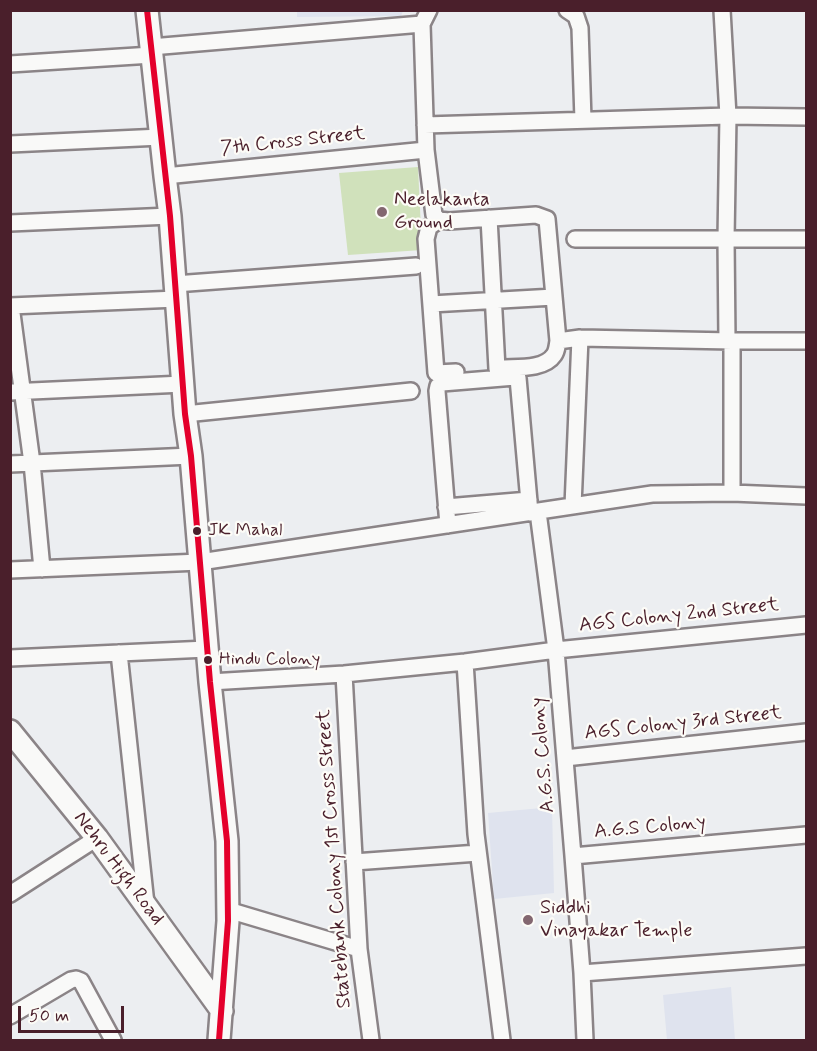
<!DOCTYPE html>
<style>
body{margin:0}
#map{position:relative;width:817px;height:1051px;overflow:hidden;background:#eceef1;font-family:Mynerve,sans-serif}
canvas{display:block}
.frame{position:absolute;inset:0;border:12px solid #4a1f2b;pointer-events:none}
.scale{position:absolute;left:18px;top:1006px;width:106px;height:27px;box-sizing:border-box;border:3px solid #4a1f2b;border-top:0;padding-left:8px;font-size:18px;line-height:21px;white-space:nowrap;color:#4a1f2b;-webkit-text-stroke:4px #fdfcf7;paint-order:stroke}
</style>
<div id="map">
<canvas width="817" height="1051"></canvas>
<div class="frame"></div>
<div class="scale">50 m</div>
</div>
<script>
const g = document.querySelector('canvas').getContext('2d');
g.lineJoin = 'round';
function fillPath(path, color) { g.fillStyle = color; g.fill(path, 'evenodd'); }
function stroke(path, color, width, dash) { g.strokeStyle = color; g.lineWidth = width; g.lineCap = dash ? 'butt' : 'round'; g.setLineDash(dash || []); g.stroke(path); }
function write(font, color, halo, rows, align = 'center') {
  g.font = font + ' Mynerve,sans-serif'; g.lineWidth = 4.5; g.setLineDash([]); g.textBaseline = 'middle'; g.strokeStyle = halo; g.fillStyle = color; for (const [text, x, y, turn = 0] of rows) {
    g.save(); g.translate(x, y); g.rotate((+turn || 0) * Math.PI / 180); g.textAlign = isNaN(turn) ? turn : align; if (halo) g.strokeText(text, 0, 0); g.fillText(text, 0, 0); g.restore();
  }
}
const built = new Path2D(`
 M297,11V10L403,11L401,16L297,17Z
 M552,807L554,893L494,899L488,813Z
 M731,987L735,1040H667L663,995Z`);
const green = new Path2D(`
 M418,167L422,250L348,255L339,173Z`);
const street = new Path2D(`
 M567,10L576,16L580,28L583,120
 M722,10L728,116L726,239L727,341
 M422,24L426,150L434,215L439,220L449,221L536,215L547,219L558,341L580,338L732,341H806
 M151,47L422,24L429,10
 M10,64L152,55
 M425,125L728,116L806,117
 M10,144L161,137
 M165,176L426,150
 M489,218L497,369
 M439,220L429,227L426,239L436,373L456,372
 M10,223L170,216
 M575,239H806
 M175,284L416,266
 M431,304L554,297
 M10,306L177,299
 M11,306L32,463L42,569
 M501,368C517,367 544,370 554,355C557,351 557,346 558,341
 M10,392L183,384
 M185,414L411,391
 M10,464L191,456
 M732,493V341
 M573,506L580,338
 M446,507L529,500
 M538,512L556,650L573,856
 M448,525L437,391L438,386L442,383L515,377L518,378L530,513
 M10,570L200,562L652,494L732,493L806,496
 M119,653L146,904
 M10,658L207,649
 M465,662L476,834L502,1040
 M344,674L359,949L371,1040
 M210,682L344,674L465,662L556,650L806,625
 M565,758L806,732
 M354,862L478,853
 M10,894L97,838
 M228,910L359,949
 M582,973L806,956
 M10,1016L71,980L76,979L81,981L113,1040
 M585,1040L582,973L573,856L806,835`);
const secondary = new Path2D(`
 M147,10L165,176L170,216L185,414L191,456L210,682L227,841L228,921L219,1040
 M10,731L97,838L222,1011`);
const bus1 = new Path2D(`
 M147,10L170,216L185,414L191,456L210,682L227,841L228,921L219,1040`);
const markers = [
 [382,212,6,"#836770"],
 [197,531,5,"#4a1f2b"],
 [208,660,5,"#4a1f2b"],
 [528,920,6,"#836770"]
];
const busNames = [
 ["JK Mahal",208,531],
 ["Hindu Colony",219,660]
];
const streetNames = [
 ["7th Cross Street",293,142,-6],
 ["AGS Colony 2nd Street",679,616,-6],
 ["AGS Colony 3rd Street",683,724,-6],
 ["A.G.S. Colony",544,755,-95],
 ["A.G.S Colony",650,828,-5],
 ["Statebank Colony 1st Cross Street",335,859,-94],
 ["Nehru High Road",118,869,53]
];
const poiNames = [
 ["Neelakanta",394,201],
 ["Ground",394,224],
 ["Siddhi",540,909],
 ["Vinayakar Temple",540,932]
];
fillPath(built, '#dfe3ee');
fillPath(green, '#d0e1bb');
stroke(street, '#8b8487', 20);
stroke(secondary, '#8b8487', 26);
stroke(street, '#f9f9f8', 15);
stroke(secondary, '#f9f9f8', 21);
stroke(bus1, '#e4002b', 6);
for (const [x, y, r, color] of markers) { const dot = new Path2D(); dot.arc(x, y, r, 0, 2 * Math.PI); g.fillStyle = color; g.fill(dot); stroke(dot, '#fdfcf7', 2); }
write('18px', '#4a1f2b', '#fdfcf7', busNames, 'left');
write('20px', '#4a1f2b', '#fdfcf7', streetNames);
write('20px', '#4a1f2b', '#fdfcf7', poiNames, 'left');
</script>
